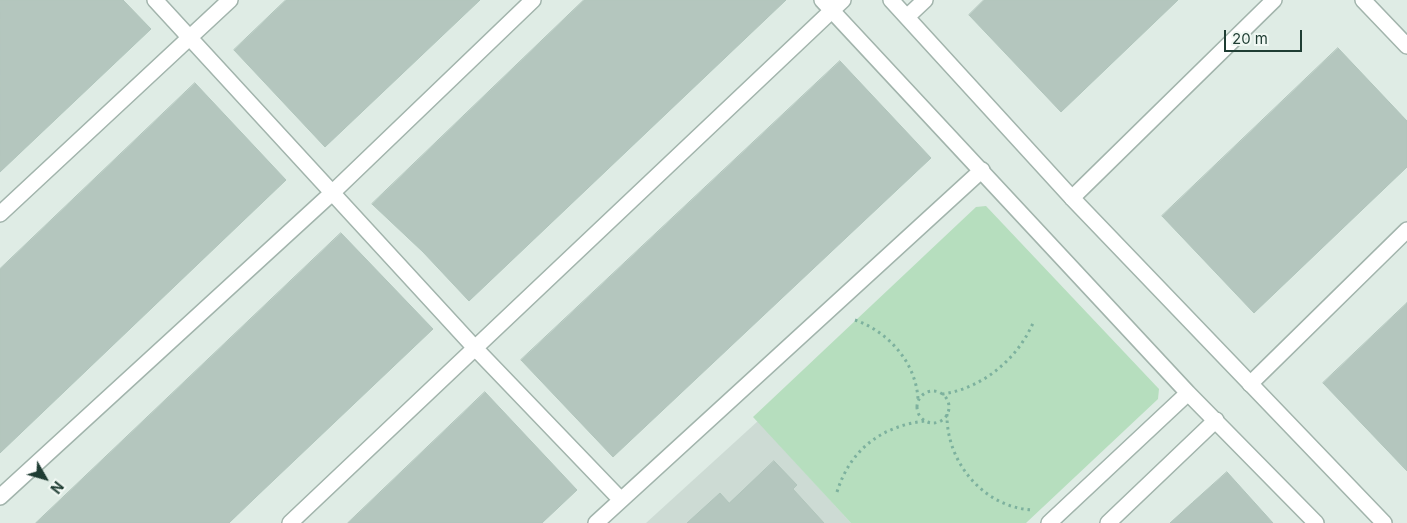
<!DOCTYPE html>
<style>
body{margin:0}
#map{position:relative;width:1407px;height:523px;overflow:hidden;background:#dfece5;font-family:Inter,sans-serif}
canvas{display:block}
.north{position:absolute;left:20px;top:453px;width:50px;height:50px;-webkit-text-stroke:4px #f0f8f3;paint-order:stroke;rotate:128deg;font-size:14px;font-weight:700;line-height:20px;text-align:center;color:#1f3d33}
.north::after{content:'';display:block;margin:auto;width:18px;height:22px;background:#1f3d33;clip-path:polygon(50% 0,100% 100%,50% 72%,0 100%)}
.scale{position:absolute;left:1224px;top:30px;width:78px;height:22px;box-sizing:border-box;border:2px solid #1f3d33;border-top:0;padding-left:6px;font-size:15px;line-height:18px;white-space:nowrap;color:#1f3d33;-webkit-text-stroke:4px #f0f8f3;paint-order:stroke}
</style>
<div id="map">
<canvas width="1407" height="523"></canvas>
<div class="north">N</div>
<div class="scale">20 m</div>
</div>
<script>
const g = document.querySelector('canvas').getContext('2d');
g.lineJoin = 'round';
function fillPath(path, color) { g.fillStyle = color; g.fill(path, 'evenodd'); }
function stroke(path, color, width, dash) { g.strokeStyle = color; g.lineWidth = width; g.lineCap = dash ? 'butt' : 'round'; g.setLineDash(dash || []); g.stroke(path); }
const built = new Path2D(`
 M758,421L851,523H646Z`);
const green = new Path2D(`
 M986,206L1159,389L1158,399L1026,523H851L753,417L976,207Z`);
const building = new Path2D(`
 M0,0H123L151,29L0,172Z
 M286,0H480L325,147L234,50Z
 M584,0H786L469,301L423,252L372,204Z
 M984,0H1178L1061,112L969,15Z
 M1338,48L1407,121V167L1254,313L1162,216Z
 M840,61L931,158L613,457L521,360Z
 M195,83L286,180L0,453V269Z
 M341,233L433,329L256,497L229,523H36Z
 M1407,303V471L1323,383Z
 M485,392L577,490L542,523H348Z
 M774,461L797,485L793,489L824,523H687L720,493L729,503Z
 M1227,472L1273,523H1170L1192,503Z`);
const path = new Path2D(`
 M855,320C889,332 916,363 918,399
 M917 407a16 16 0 1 1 32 0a16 16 0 1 1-32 0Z
 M942,394C981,389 1017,360 1033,323
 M947,414C946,462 984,508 1033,510
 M837,492C850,450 881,426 925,421`);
const minor = new Path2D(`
 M155,0L475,348L621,500
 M1363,0L1407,46
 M908,16L925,0
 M1072,198L1274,0
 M0,214L230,0
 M1250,384L1407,230
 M0,497L332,193L533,0
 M290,523L843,0
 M596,523L982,170`);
const tertiary = new Path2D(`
 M822,0L1188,393L1316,523
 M891,0L1072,198L1384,523
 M1049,523L1188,393
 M1108,523L1216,420`);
fillPath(built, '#cddbd4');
fillPath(green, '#b6debe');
fillPath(building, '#b4c6be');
stroke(building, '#b1c5bc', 1);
stroke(minor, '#a2b4ac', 18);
stroke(tertiary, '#a2b4ac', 18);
stroke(path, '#7db19e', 3, [2.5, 4]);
stroke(minor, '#fff', 15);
stroke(tertiary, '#fff', 15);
</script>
